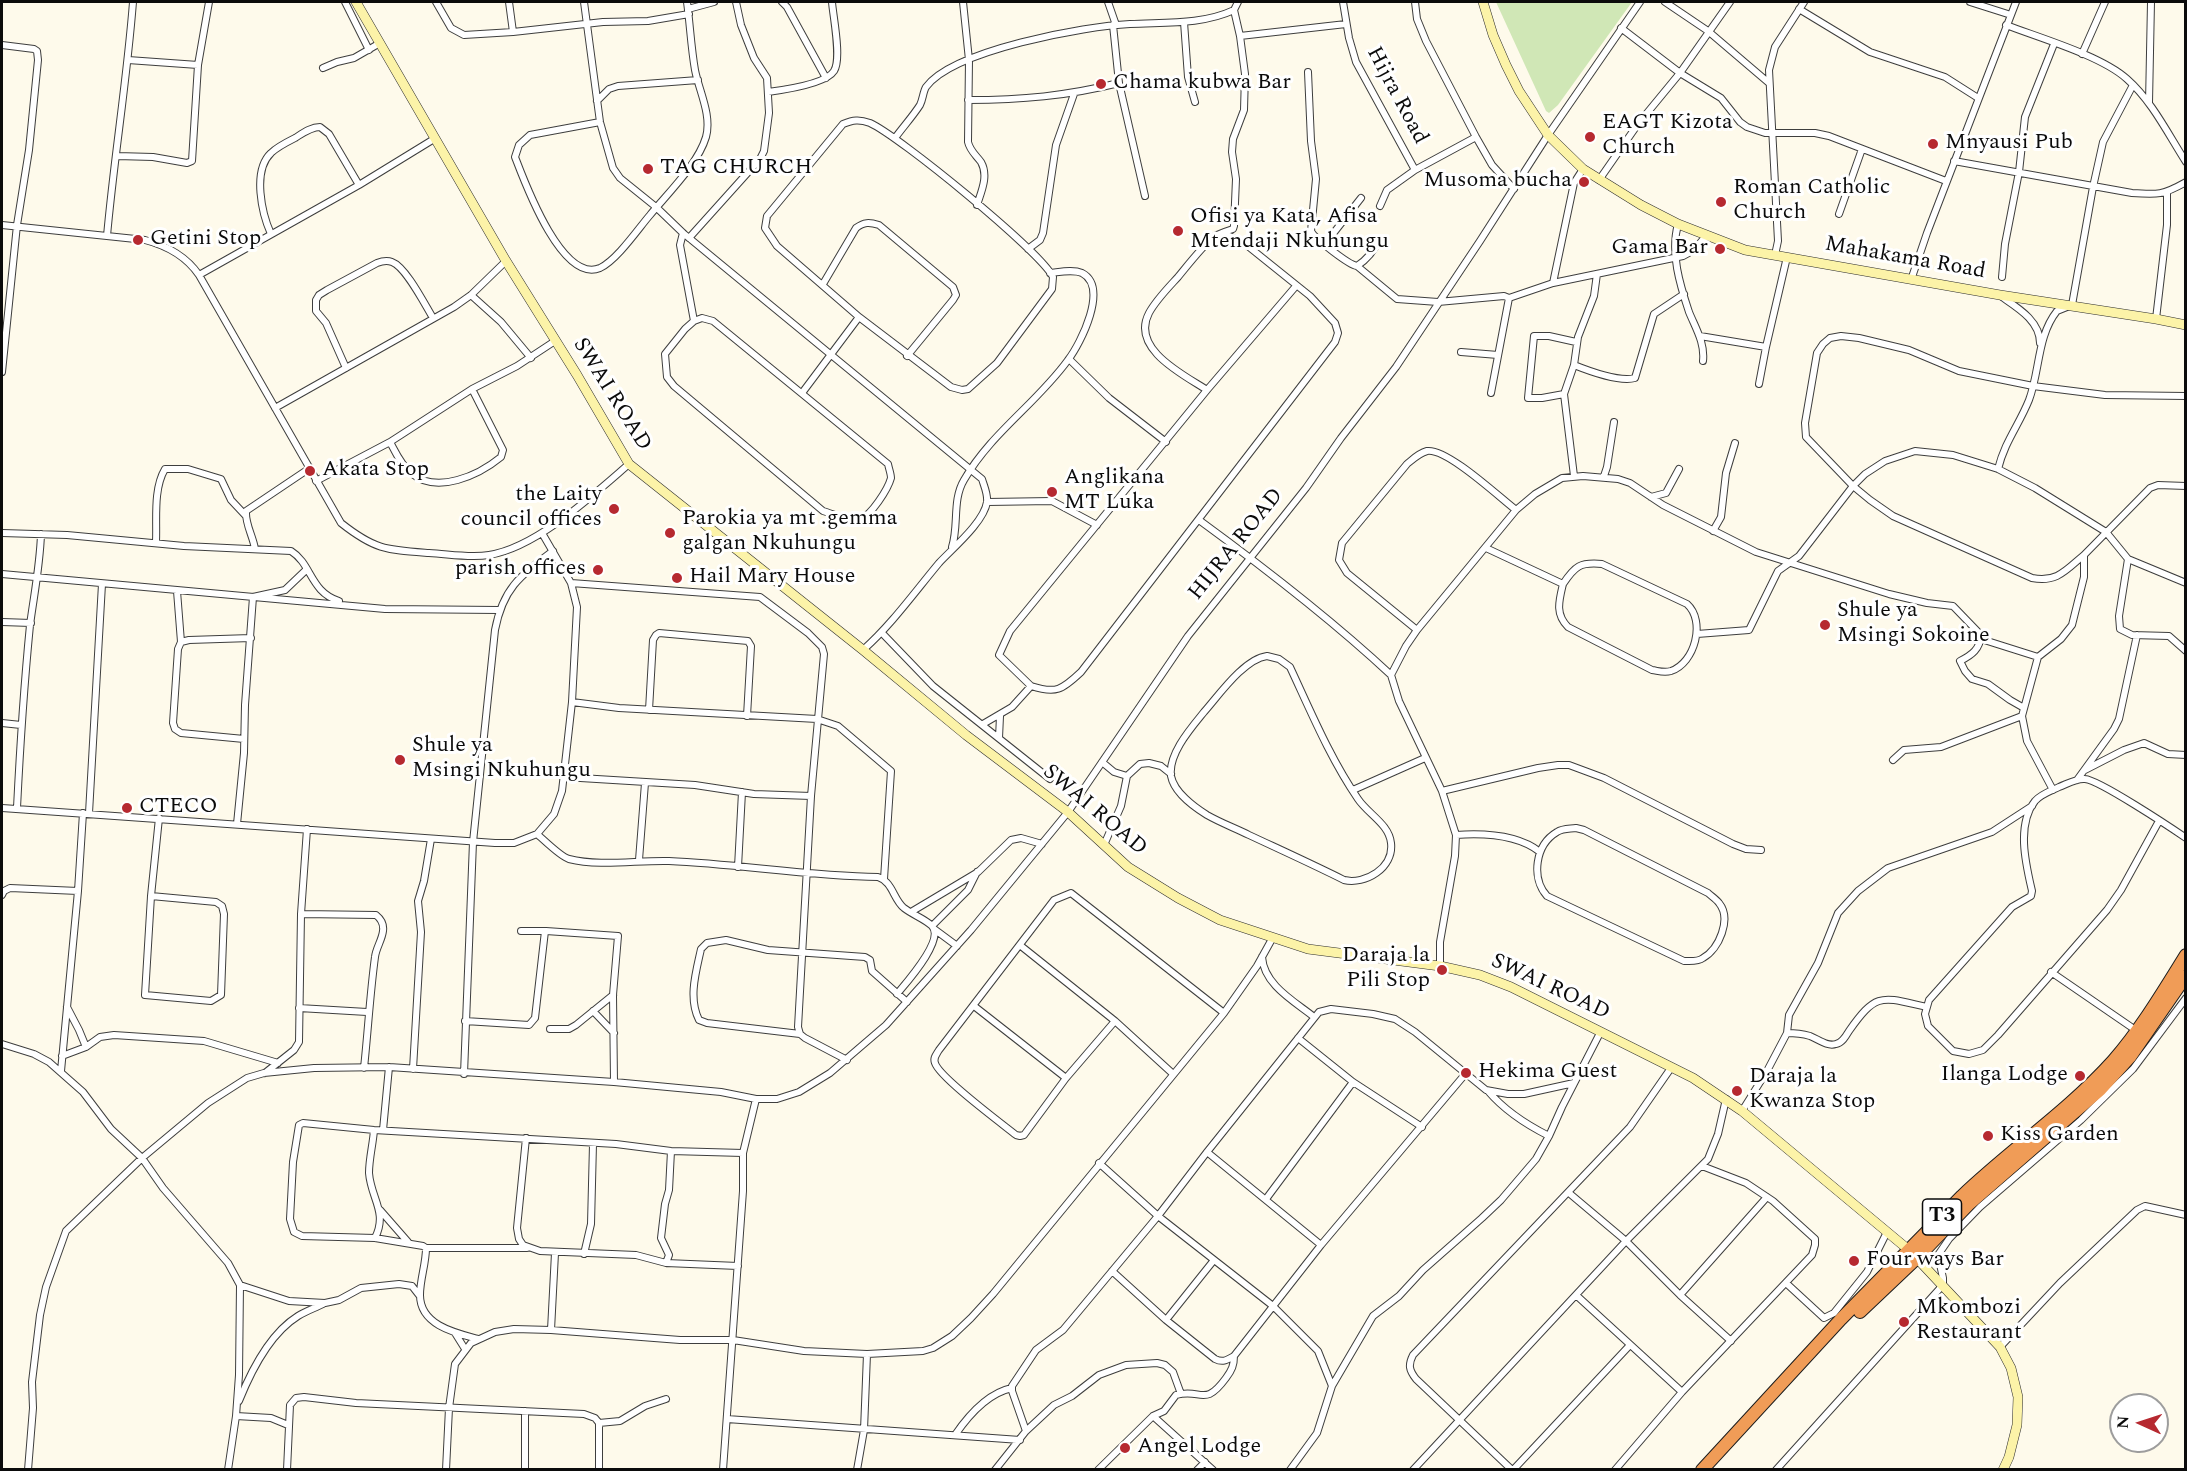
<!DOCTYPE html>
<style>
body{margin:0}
#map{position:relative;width:2187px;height:1471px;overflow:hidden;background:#fefaeb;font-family:Spectral,serif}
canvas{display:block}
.frame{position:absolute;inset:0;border:3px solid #0b0b0b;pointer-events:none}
.north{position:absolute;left:2109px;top:1393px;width:60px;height:60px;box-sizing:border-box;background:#fff;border:2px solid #9d9d9d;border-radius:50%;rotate:273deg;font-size:16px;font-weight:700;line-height:24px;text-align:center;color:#0b0b0b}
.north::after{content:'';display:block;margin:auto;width:21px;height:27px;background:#b62930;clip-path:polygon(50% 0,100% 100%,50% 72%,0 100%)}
</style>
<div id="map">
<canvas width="2187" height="1471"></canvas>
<div class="frame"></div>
<div class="north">N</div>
</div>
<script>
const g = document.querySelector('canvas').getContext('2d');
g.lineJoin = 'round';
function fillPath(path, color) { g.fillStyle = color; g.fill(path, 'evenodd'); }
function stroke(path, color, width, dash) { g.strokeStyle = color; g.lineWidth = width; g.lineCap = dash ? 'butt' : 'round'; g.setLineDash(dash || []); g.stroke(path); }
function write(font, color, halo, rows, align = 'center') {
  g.font = font + ' Spectral,serif'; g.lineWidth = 6; g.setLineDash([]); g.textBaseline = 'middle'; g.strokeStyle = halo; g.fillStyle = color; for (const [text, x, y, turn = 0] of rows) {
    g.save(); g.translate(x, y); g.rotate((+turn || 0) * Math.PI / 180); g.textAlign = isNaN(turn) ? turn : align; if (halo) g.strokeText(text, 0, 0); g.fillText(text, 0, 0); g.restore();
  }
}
const green = new Path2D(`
 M1496,2H1632L1558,105L1549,113L1546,111Z`);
const street = new Path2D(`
 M345,2L369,50
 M436,2L451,28L464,35L513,32L603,22L648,21L689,14
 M509,2L513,32
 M584,2L600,122L613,168L620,178L656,207L683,233L982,479C984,486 988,494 987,502C984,522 953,548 939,563C914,593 892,624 863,650
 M782,2L787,7L826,78
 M963,2L969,60L968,142C970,151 976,155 981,162C989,176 981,192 977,205
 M1108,2L1116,25
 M1343,2L1349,38L1356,62L1415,170
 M1415,2L1417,19L1426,41L1476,137L1492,165L1514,189
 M1665,2L1708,31L1769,83
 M1970,2L2011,15
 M688,9L714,2
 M1799,9L1870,52L1945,77L1978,98
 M1184,22L1188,77L1195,102
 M1113,25L1119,83L1145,196
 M2006,25C2040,38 2102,56 2127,79C2152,101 2168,134 2186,162
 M1621,28L1680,73L1721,98L1740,122L1747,127L1765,133H1815L1829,136L1946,181
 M1240,36L1346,24
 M2,45L34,49L37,51L38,60L29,150L17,225L2,372
 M2082,54L2105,2
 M128,60L198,65
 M323,68L337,62L354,58L380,43
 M1308,72L1311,141L1316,179L1311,231C1314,238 1349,265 1357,266C1366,260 1374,251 1378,241
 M768,92C783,90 826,84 834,71C842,59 833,16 832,2
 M968,100C1022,100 1066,96 1119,83
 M597,101L609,89L618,86L698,80
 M2149,103L2151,2
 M600,122L530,135L519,145L515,157C525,183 562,284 600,268C617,260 638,229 650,215C668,193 698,164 706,137C712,115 699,91 695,70C691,47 690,24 687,2
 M895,138C903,127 913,116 920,105C923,99 923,92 926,87C953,50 1085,26 1130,24C1164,22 1202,25 1234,10L1238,2
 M117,156L153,157L187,163L192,161L198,65L209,2
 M1954,161L2132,193C2158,195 2163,195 2186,182
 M1599,180L1638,124L1680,73L1730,2
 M1380,206L1387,190L1415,170L1476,137
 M1839,214L1862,149
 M1678,224C1670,253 1680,285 1689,312C1696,329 1705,343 1703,361
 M2,225L145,240C168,246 186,256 199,275L341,523C375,550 387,550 429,553C449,554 469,558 489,555C536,548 593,495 629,464
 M683,233L680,245L694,321L685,329L665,354L667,377L674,386L823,511C834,514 849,522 860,519C871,516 888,489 891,478C891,474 889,469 888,464L713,321L702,318L694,321
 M271,234C262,214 252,171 271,153C277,147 287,142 295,138C303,133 311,127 320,127L329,134L359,185
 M107,236C114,158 127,80 133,2
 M689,238L760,159L764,151L769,113L767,78L754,58L741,25L736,2
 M1328,246L1332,235L1361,198
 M1028,249L1040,240L1043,233L1056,145L1074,94
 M1775,255L1778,241L1769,70L1775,47L1804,2
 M1357,266L1397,299L1438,302L1504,296L1509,298L1553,283L1683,256L1694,250L1706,236
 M199,275L359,185L434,139
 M2002,277L2005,244L2019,172L2025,117L2054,44
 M1911,280L1927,233L2016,2
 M1553,283L1574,183L1583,169
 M823,284L856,228C864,222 869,222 879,225L953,287L956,295L953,300L907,356
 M471,295L501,322L531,358
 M2002,297C2018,308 2040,321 2040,343
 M2156,319L2167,225V193
 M1700,336L1766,347L1787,257
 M1461,352L1498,355
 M1069,359L1109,398L1166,442
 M1574,365C1589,371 1620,382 1635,378L1654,314L1684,294
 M346,368L326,323L316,311V300L319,295L327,290L377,263C382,261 387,260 392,262C406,267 425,305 433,318
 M1759,384L1766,347
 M1207,390C1184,375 1130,349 1149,313C1156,300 1168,288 1178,277C1187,266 1205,243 1215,236C1220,233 1227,231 1233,229L1234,226L1236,179L1232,152L1233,139L1244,110L1245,74L1240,36L1234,10
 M802,393L859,317L777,246L765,228L767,216L843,124C853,120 859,119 870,123C899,136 1040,251 1053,277L1052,289L997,363L968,389L962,390L951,387L859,317
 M1491,393L1509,298
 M1564,394L1542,398H1528L1534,336H1549L1576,342
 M275,408L454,307L471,295L506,261
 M390,442C396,453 401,465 411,473C437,495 479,475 501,457L503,450L472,389
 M1998,469C2005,441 2019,425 2029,400C2040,371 2037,336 2057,311L2072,305L2093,187L2103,142L2133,85
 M1574,476L1564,394L1574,365L1578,337L1594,296L1597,274
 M1604,476L1607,467L1614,422
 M316,481L390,442L472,389L517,366L555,341
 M1651,497L1666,493L1679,469
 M987,502L1052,501L1097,525
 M1199,520C1266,569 1331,619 1391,675
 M1713,531L1721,517L1726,473L1735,443
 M2,533L67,535L184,546L291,551C312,564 310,592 339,601
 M156,542C157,520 153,489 165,469H188L221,479L231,500L246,516
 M952,547C959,525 952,500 964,480C991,433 1037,403 1068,360C1081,343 1109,287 1082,273C1073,269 1060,272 1050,273
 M1486,548L1563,584C1559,601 1555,614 1568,627L1652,670C1659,671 1664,673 1671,671C1695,663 1706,621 1687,604L1602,564C1580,562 1575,566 1563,584
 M255,549C253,536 245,524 246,511L310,468
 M2084,555C2066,570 2057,583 2032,578L1893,516L1870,500L1853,486L1806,437L1805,423L1817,353L1823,344L1830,338L1841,336L1859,338L1909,350L1959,371L2033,386L2105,395L2186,396
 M2128,559L2119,616L2120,629L2132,635L2169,636L2186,651
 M2,574L385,609L499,610
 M571,583L760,597L808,633L822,647L824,654L811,796L798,1027L800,1034L805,1038L847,1060
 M177,591L181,642
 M2,622L31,623
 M1417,630L1347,573L1339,560L1342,543L1407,464C1413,459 1419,453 1427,451C1447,448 1499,497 1516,510
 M882,633L933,686L1050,779
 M1697,634L1749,630L1778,571L1799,556L1853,486L1865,474L1885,461L1915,451L1953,455L1998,469L2035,488L2106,532L2128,559L2186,583
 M1981,639L2038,657
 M1267,656L1279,659L1290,667C1311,712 1330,758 1358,799C1368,814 1389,824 1391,843C1394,868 1365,885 1344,880C1312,864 1281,850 1249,835C1235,828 1221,823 1207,815C1194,807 1174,792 1171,776C1168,754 1191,728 1204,712C1219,695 1244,659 1267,656Z
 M1031,686L999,655L1010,631L1207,390L1296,286
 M572,702L619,708L817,719L838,726L891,771L884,879
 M649,710L653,640L656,635L659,633L748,641L751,646L747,716
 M2,723L21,725
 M983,724L1012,707L1031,686C1056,694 1062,690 1081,672L1335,342L1338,333L1335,323L1310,296L1244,243L1223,233
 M999,738L1000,716
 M244,739L181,733L175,729L173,723L178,649L181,642L189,640L251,638
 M1893,760L1904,750L1941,747L2022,716
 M1102,762L1114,772L1127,776
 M2085,770L2124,750L2144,743L2168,754L2186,755
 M564,777L695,785L754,794L811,796
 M2077,780L2114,729L2119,719L2137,635
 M1353,790L1425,758
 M2053,790L2027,741L2022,716L2038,657L2061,639L2072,625L2084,577V555L2150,488L2158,485L2186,486
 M1442,791L1538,768L1558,765H1569L1604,778L1733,844L1746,849L1761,850
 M2,808L495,843H514L537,834L554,814L562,791L572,702L577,607L571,583L542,533
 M17,808C20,747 24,686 30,625C34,595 40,565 41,534
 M89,813L102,584
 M2159,821L2121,890L2107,910L1998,1035L1983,1050L1969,1054L1953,1051L1928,1026L1925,1014L1929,1000L2012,907L2031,896L2032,891C2026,865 2016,825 2035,801C2041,794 2051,791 2059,787C2067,784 2077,778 2085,779C2099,780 2170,827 2186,838
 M237,824L244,753L245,705L253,597L285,590L306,570
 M1576,828L1584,830L1708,893C1711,896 1716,899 1719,903C1732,919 1719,949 1703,958C1698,962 1690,961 1684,961L1547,896C1531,878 1535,845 1557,832C1563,828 1570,829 1576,828Z
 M537,834C544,840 561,857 569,859C600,867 637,860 669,861C739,864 808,876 878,877C893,882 893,899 904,908C913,915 925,919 932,926C945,940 906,983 897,994
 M1456,835C1484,833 1517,834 1540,852
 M1104,845L1121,806L1127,776L1140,764L1149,763L1161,766L1171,774
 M639,860L645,783
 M738,867L742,792
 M2,895L4,891L10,888L78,891
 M151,896L216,902L222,906L224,914L221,995L211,1001L145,995L151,896L159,818
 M911,912L978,872L1011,840L1021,838L1042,844
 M301,914L376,915C381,919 384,924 383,931C382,940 376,948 375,957C370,994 368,1031 364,1068
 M932,926L968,890L977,872
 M934,929L957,946
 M521,931H546L618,936L613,995L614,1082
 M1021,946L1115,1021L1172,1073
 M1262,957C1264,985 1294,1001 1314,1017
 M1440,966V942L1455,856L1456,835L1442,791L1399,701L1391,675L1406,646L1417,630L1516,510L1535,494L1562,478L1583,476L1618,479L1630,483L1663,505L1756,552L1889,594L1927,603L1953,606L1981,635C1980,649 1972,655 1960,661L1965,671L1972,679L1988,684L2010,700L2024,708
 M2051,972L2137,1031
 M974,1006L1066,1078
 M67,1007L79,1030L86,1047
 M299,1008L367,1012
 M593,1011L614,1033
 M465,1021L529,1025L535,1018L545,931
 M1115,1021L1066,1078L1024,1135L1020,1136L1016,1135C1001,1123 939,1077 935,1063C933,1058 936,1055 939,1050L1054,900L1071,893L1224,1013
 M550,1029H569L576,1025L613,995
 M1787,1033L1789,1015L1818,963L1838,913L1858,891L1888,868L1992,832L2032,806
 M800,1034L707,1023L699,1020C688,998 696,972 701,949L707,943L726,940L768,950L865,957L870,960L872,971L907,1002
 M1298,1038L1353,1082L1422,1127
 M2,1044L34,1054L49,1062L83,1092L111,1129L142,1158L163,1188L228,1263L240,1285L239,1375L236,1416L228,1470
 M62,1056L86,1047L100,1037L114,1035L204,1041L278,1063
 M413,1069L421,932L418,901L424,881L431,839
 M61,1071L78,891L83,813
 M265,1073L294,1050L299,1042L301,914L307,829
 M464,1074L473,842L495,630C503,588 520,576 553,551
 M1488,1091C1505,1111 1525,1124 1549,1136
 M1742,1111L1767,1071L1787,1033C1795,1033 1803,1034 1810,1036C1818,1039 1827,1047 1836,1044C1842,1043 1846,1036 1849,1031C1877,991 1882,997 1927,1007
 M374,1130C373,1144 369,1159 369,1173C371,1199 388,1212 375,1238
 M383,1130L389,1067
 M526,1138L517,1228L519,1239L523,1245L540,1251L636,1255L666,1263L738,1266
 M1207,1152L1321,1245
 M1099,1163L1158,1216L1273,1306L1318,1351L1332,1386L1317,1433L1290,1470
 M1569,1193L1626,1241L1680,1295L1731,1341
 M1266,1199L1353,1082
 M380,1210L408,1242
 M426,1248H527
 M584,1254L591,1224L593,1144
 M666,1263L669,1255L661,1238L665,1204L669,1190L671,1151
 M1112,1271L1166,1320L1215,1359C1223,1363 1227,1360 1234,1356L1321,1245L1467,1072
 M1786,1283L1824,1318L1834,1313L1867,1272L1887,1232
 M240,1285L289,1301L325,1303L339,1300L361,1288L399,1284L412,1286L419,1295
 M1576,1295L1682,1392
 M1680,1295L1767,1197
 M1166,1320L1214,1260
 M551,1330L555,1253
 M455,1333L465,1349
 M478,1339C455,1333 420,1325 420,1295C420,1279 426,1264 426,1248L423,1246L375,1238L302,1236L294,1232L290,1219L293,1162L299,1125L303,1123L374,1130L616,1144L671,1151L743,1153
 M2000,1347L2060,1283L2137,1210L2145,1206L2186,1215
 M1332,1386L1373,1316L1399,1296L1423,1270L1482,1218L1501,1200L1536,1159L1549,1136L1562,1107L1600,1033
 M239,1401C251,1371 269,1334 298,1316C306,1311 315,1308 323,1304
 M236,1416L271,1418L288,1425
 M1153,1416L1213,1470
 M727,1419L1020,1440
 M599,1423L620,1421L645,1406L666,1399
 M1026,1431L1012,1391V1386L1036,1350L1063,1330L1158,1216L1207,1152L1319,1012L1331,1009L1373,1014L1395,1019L1415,1032L1486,1090L1508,1094H1524L1574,1083
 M955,1435C968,1416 988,1393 1012,1388
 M28,1470L33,1408L32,1382L40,1315L46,1287L66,1231L142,1158L208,1103L247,1078L264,1073L314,1068L389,1067L614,1082L721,1092L756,1099H777L799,1092L830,1073L886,1025L971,930L1068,812L1188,636L1306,488L1341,438L1396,367L1480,241L1548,135L1640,2
 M287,1470L290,1405L296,1398L304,1397L356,1403L584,1414L595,1418L599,1423V1470
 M446,1470L449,1408L455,1364L471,1343L495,1332L514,1329L551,1330L680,1340H733L804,1351L867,1354L923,1351L933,1348L952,1336L971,1318L993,1294L1224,1013L1257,966L1272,939
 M525,1470V1411
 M723,1470L743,1191V1153L756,1099
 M857,1470L864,1430L867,1354
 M995,1470L1026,1431L1054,1405L1072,1396L1099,1375L1126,1365L1157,1363L1165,1365L1173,1372L1181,1394
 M1098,1470L1153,1416L1164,1411L1176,1395C1202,1388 1204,1408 1226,1378C1232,1370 1234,1365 1234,1356
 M1197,1470L1205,1462
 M1413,1470L1626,1241L1708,1159L1718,1134L1726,1099
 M1512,1470L1416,1379C1409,1370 1408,1365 1413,1355L1630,1127L1671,1068
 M1513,1470L1630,1345
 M1615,1470L1682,1392L1812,1255L1815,1245V1239L1773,1201L1746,1183L1702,1166
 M1776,1470L1943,1285V1278L1938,1255L1949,1239L1980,1207L2081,1120L2133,1069L2186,998`);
const secondary = new Path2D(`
 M356,2L506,261L577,375L629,464L863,650L966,735L1068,812L1128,867L1178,898L1220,920L1308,949L1440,966L1480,975L1511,987L1693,1078L1742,1111L1910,1251L2000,1347L2011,1368L2018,1397L2017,1425L2009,1457L2003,1470
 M1483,2L1493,35L1506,65L1519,91L1548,135L1583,169L1641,205L1678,224L1745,250L2000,295L2156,319L2186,325`);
const highway = new Path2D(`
 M1860,1312L1917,1258L1968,1205L2100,1090L2130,1057L2186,976
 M1702,1470L1841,1319L1962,1196C2011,1149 2067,1112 2113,1061C2141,1029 2163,992 2186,955`);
const markers = [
 [1101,84,6,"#b62930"],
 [1590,137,6,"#b62930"],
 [1933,144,6,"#b62930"],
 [648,169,6,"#b62930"],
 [1584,182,6,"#b62930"],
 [1721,202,6,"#b62930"],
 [1178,231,6,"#b62930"],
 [138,240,6,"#b62930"],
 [1720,249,6,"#b62930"],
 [310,471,6,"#b62930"],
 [1052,492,6,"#b62930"],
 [614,509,6,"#b62930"],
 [670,533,6,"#b62930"],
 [598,570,6,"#b62930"],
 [677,578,6,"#b62930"],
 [1825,625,6,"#b62930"],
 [400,760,6,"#b62930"],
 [127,808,6,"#b62930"],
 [1442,970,6,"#b62930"],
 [1466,1073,6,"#b62930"],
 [2080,1076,6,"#b62930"],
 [1737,1091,6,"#b62930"],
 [1988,1136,6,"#b62930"],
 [1854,1261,6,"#b62930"],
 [1904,1322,6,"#b62930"],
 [1125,1448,6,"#b62930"]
];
const shields = [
 [1942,1217,39]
];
const shieldNames = [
 ["T3",1942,1217]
];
const poiNames = [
 ["Chama kubwa Bar",1113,84],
 ["EAGT Kizota",1602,124],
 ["Church",1602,149],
 ["Mnyausi Pub",1945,144],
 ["TAG CHURCH",660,169],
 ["Musoma bucha",1572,182,"right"],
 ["Roman Catholic",1733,189],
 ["Church",1733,214],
 ["Ofisi ya Kata, Afisa",1190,218],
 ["Mtendaji Nkuhungu",1190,243],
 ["Getini Stop",150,240],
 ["Gama Bar",1708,249,"right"],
 ["Akata Stop",322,471],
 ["Anglikana",1064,479],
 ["MT Luka",1064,504],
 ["the Laity",602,496,"right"],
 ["council offices",602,521,"right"],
 ["Parokia ya mt .gemma",682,520],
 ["galgan Nkuhungu",682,545],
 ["parish offices",586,570,"right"],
 ["Hail Mary House",689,578],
 ["Shule ya",1837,612],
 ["Msingi Sokoine",1837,637],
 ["Shule ya",412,747],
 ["Msingi Nkuhungu",412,772],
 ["CTECO",139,808],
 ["Daraja la",1430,957,"right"],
 ["Pili Stop",1430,982,"right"],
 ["Hekima Guest",1478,1073],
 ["Ilanga Lodge",2068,1076,"right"],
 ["Daraja la",1749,1078],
 ["Kwanza Stop",1749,1103],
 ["Kiss Garden",2000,1136],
 ["Four ways Bar",1866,1261],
 ["Mkombozi",1916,1309],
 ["Restaurant",1916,1334],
 ["Angel Lodge",1137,1448]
];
const streetNames = [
 ["Hijra Road",1396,96,62],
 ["Mahakama Road",1905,259,10],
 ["SWAI ROAD",611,395,58],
 ["HIJRA ROAD",1237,545,-51],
 ["SWAI ROAD",1094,811,40],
 ["SWAI ROAD",1550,988,25]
];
fillPath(green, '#d0e7b6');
stroke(street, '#3e3e3e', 8);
stroke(secondary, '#2d2d2d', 10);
stroke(highway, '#1c1c1c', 14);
stroke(street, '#fff', 6);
stroke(secondary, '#fcf3a8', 9);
stroke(highway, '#f09c57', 12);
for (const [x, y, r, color] of markers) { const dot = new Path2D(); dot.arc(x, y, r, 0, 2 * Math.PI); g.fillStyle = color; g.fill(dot); stroke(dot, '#fff', 2); }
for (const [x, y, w] of shields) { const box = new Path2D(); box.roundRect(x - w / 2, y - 18, w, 36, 4.5); g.fillStyle = '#fff'; g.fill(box); stroke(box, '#0b0b0b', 1.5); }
write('bold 21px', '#0b0b0b', null, shieldNames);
write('22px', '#0b0b0b', '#fff', poiNames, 'left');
write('22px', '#0b0b0b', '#fff', streetNames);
</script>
